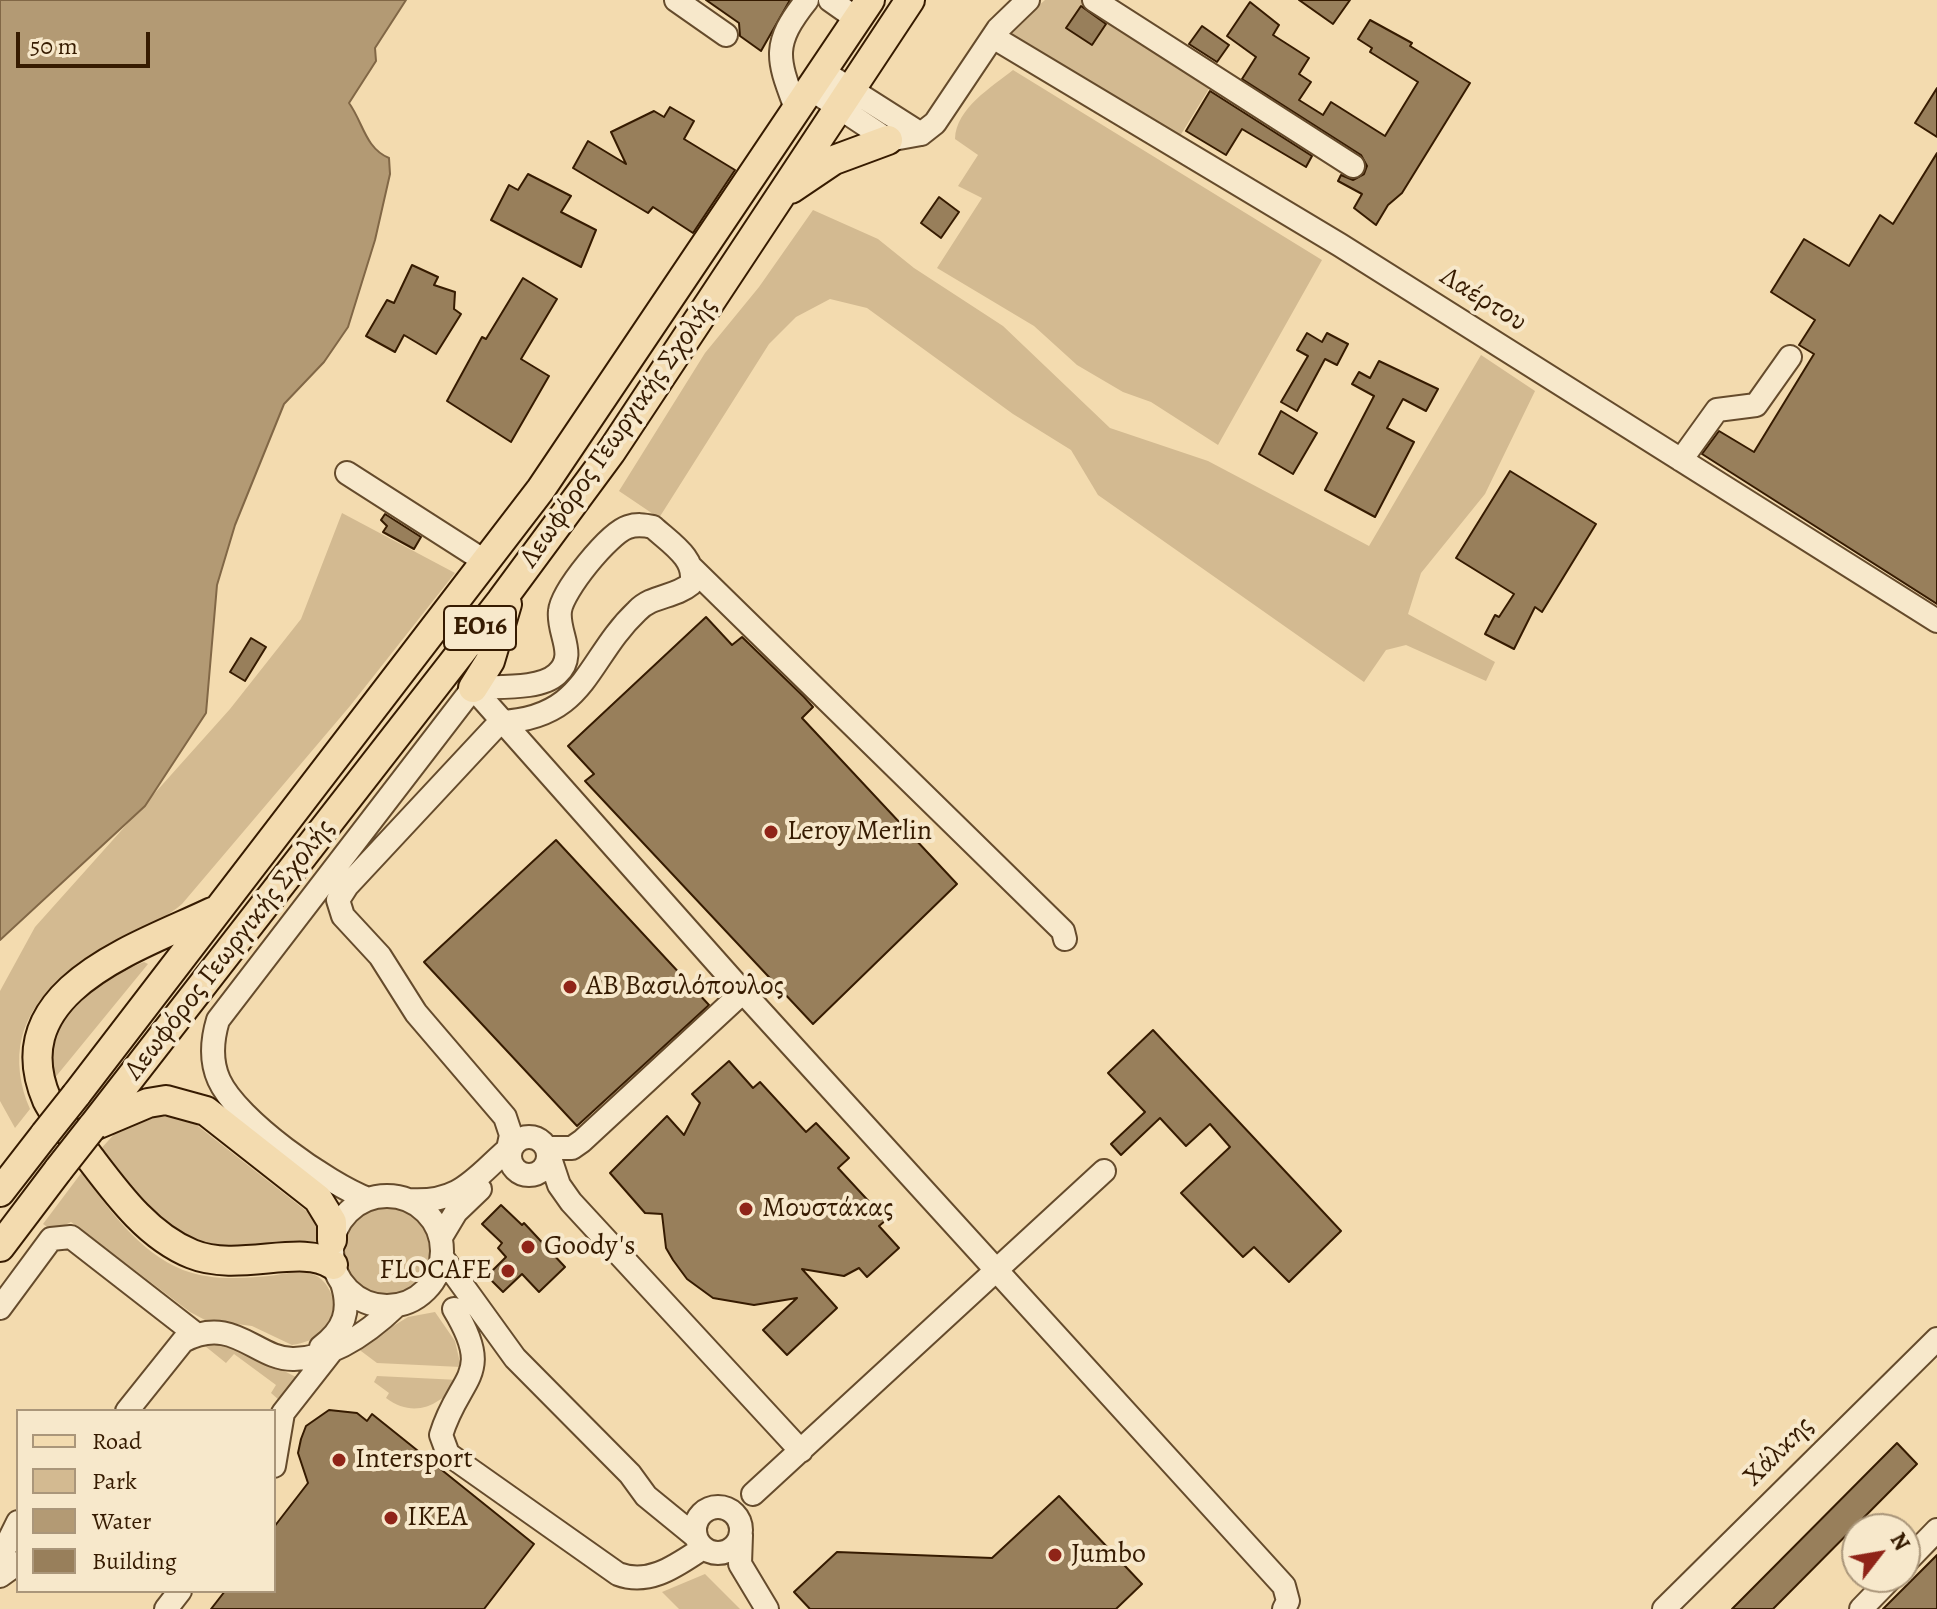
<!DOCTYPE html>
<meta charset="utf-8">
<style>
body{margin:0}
#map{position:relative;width:1937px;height:1609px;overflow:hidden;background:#f3dbaf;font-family:Alegreya,serif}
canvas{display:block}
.legend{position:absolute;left:16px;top:1409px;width:260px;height:184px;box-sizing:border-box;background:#f7e8cb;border:2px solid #aa967a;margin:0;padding:10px 14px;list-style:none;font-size:24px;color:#361b01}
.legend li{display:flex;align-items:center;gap:16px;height:40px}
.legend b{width:40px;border:2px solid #aa967a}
.north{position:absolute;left:1841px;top:1513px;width:80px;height:80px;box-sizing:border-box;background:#f7e8cb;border:2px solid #aa967a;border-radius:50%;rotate:59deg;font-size:22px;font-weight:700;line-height:32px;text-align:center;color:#361b01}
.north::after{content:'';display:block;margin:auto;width:28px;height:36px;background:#8f2418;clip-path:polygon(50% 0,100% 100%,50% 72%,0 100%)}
.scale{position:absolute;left:16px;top:32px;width:134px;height:36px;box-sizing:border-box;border:4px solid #361b01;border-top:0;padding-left:10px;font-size:24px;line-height:28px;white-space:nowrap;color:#361b01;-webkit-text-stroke:6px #f7e8cb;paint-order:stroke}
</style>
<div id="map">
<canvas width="1937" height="1609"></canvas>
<ul class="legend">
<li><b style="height:10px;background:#f3dbaf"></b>Road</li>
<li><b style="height:22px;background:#d3ba91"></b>Park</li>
<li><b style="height:22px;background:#b39a74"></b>Water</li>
<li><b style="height:22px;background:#987f5b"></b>Building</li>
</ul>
<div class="north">N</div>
<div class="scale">50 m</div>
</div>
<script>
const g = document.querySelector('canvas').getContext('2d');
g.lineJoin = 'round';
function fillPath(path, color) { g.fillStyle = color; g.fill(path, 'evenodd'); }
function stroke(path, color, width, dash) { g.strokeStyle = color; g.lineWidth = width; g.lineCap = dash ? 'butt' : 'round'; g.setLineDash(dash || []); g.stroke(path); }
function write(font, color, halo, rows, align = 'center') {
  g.font = font + ' Alegreya,serif'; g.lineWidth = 8; g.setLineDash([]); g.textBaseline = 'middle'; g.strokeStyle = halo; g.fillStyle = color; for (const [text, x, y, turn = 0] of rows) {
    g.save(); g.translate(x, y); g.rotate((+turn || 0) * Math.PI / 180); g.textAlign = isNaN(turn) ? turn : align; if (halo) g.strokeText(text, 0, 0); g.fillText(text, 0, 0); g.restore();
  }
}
const green = new Path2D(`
 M1045,0H1092L1215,79L1180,136L1007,34Z
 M1013,70L1322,260L1218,445L1151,402L1123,392L1077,365L1034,326L937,268L982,198L958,186L978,155L955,139C956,108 992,87 1013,70Z
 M813,210L878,239L914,268L1003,326L1110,428L1208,461L1369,546L1481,355L1535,391L1485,494L1421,573L1408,614L1495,662L1486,681L1406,645L1386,650L1364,682L1098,495L1071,450L1013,414L867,308L830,299L796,317L769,344L659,518L619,491L705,353L759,287Z
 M342,513L455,573L350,706L182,904C127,949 44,961 22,1037C16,1060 20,1087 30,1109L15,1128L0,1101V991L35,927L230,709L301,619Z
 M144,962L148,964L49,1085C49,1073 47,1059 49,1047C53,1001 107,977 144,962Z
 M156,1117H177L194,1123L314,1217L321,1229L319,1241L224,1256L159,1228L97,1153L118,1130Z
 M82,1172C109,1210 139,1252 183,1270C206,1279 233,1279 257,1277C295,1275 322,1257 336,1307C329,1331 317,1341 292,1345L252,1326L205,1320L190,1312L71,1222L53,1231L43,1224Z
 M343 1250a44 44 0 1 1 88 0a44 44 0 1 1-88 0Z
 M435,1312L455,1341L461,1367L377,1363L357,1348L408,1317Z
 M219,1345L248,1353L296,1377L279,1400L271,1393L276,1385L234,1354L226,1363L205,1346Z
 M377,1376L459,1380C441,1406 414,1419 386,1398L389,1393L374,1382Z
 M705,1574L740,1609H679L662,1592Z`);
const water = new Path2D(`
 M0,0H406L375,48L376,61L349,103C363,122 365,148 389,158L390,174L375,240L348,327L324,362L284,404L235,525L217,585L206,713L145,806L0,940Z`);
const building = new Path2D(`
 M706,0H790L761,51L740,36L739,23Z
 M1299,0H1350L1333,24Z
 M1250,2L1279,25L1273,35L1309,58L1299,74L1311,82L1299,100L1323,115L1331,102L1385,136L1418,82L1370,52L1372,48L1358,39L1370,20L1412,43L1410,46L1470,83L1402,193L1388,205L1376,225L1354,208L1362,194L1338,181L1341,175L1353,180L1364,174L1367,166L1361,155L1242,79L1256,57L1227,36Z
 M1081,6L1106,24L1092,45L1066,28Z
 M1202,26L1229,45L1217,62L1189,44Z
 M1937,88V137L1915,123Z
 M1210,91L1312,156L1306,167L1242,129L1226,155L1186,131Z
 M670,107L694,121L684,139L735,170L693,233L653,207L648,213L573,168L588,141L626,164L611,132L654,111L664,117Z
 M1937,153V604L1702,454L1719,431L1754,452L1814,354L1799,345L1815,320L1771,292L1804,239L1849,266L1880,215L1893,224Z
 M528,174L571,196L561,212L596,230L581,267L491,220L509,185L518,190Z
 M939,197L959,212L941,238L921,223Z
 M412,265L438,277L434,285L455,292L454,309L461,314L436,354L404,335L395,352L366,336L387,300L394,303Z
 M523,278L557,299L521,359L549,376L511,442L447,401L482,337L486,339Z
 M1307,333L1322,342L1327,333L1348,344L1337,365L1325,359L1297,411L1281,402L1308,356L1297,350Z
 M1379,361L1438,389L1426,411L1403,399L1387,428L1414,442L1375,517L1325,490L1374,396L1352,384L1359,372L1370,378Z
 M1281,411L1317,433L1293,474L1259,454Z
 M1510,471L1596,524L1542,612L1535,607L1514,649L1485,634L1495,615L1499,617L1514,594L1456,558Z
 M385,514L421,537L414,549L383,532L387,526L381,520Z
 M706,617L732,645L742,637L804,697L813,707L802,718L957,884L813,1024L585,781L594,774L568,746Z
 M251,638L266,647L245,681L230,672Z
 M556,840L709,1005L577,1126L424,962Z
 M1153,1030L1341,1231L1289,1282L1254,1247L1243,1257L1181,1193L1230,1147L1210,1124L1186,1146L1160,1118L1121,1155L1111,1144L1145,1112L1108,1073Z
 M729,1061L753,1088L760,1082L806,1132L816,1123L849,1158L838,1168L886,1220L879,1226L899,1248L867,1277L859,1268L844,1276L802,1269L837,1308L787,1355L763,1330L797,1298L754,1305L713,1298L687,1279L673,1260L666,1248L662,1214L645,1213L610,1173L667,1116L684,1135L700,1103L692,1094Z
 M501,1205L522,1225L524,1223L565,1267L539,1292L522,1274L503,1292L487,1276L506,1257L498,1248L502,1243L482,1224Z
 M329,1410L357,1413L367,1421L372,1414L534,1544L484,1609H211L225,1591H274V1527L308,1483L298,1453L301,1439L306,1426Z
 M1897,1443L1917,1464L1773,1609H1732Z
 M1059,1496L1142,1584L1116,1609H810L794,1592L837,1552L992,1558Z
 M1937,1555V1609H1883Z`);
const minor = new Path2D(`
 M676,0L726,35
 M830,0L857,19
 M1094,0L1353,166
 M993,37L1340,245L1937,621
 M822,71L921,134
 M811,89L888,140L921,134L935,123L998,29L1028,0
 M797,111C778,60 770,46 807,0
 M1681,460L1717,410L1756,405L1790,357
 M347,473L486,562
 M692,568L1063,931L1065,939
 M473,688L743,992L1284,1586L1288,1601L1284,1609
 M510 1156a19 19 0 1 1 38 0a19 19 0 1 1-38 0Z
 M547,1148H572L582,1141L743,992
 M549,1155L559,1185L571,1202L801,1451
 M332 1251a55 55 0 1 1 110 0a55 55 0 1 1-110 0Z
 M368,1199C328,1184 237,1120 219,1080C210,1060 212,1040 218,1020L473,688C496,686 540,690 557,674C578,655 557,633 560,611C562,591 609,533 628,527C637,524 644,525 653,527C669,542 698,559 691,584C674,598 652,595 637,611C586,659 587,718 500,722L347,886L338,900L343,916L380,956L416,1013L505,1117L511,1135L508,1149
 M408,1200C463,1204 476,1175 514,1144
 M441,1237L456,1212L480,1189
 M442,1257L515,1358L630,1474L646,1496L695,1536
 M0,1308L51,1239L71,1237L197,1335
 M454,1309C495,1377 459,1375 441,1435L448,1454L618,1574C650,1586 677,1565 703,1548
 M321,1347C344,1330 351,1311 342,1283
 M127,1411L183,1341C234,1314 256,1360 294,1359C333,1358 370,1331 397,1305
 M274,1466L283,1413L334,1348
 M753,1494L1104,1171
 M695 1530a23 23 0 1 1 46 0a23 23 0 1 1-46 0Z
 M741,1535L740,1564L767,1609
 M0,1558L18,1522
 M1905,1563L1937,1530
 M0,1576L18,1563
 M166,1609L180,1591
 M1664,1609L1937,1339
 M1861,1609L1892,1577`);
const major = new Path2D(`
 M791,189L834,160L888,140
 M473,688L490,661L507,604
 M212,912C139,947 0,990 47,1100C57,1120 74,1137 87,1154C116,1192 147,1236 192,1254C238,1273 303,1243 333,1265
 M76,1095L541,489L870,0
 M96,1125L148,1103L166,1100L206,1111L318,1199L332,1222V1240
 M92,1127L501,601L611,452L910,0
 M0,1192L45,1134
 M0,1247L59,1169`);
const majorBridge = new Path2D(`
 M45,1134L76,1095
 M59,1169L92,1127`);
const markers = [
 [771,832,8,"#8f2418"],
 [570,987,8,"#8f2418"],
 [746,1209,8,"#8f2418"],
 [528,1247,8,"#8f2418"],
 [508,1271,8,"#8f2418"],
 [339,1460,8,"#8f2418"],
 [391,1518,8,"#8f2418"],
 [1055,1555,8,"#8f2418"]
];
const shields = [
 [480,628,72]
];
const shieldNames = [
 ["ΕΟ16",480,628]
];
const streetNames = [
 ["Λαέρτου",1483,300,32],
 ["Λεωφόρος Γεωργικής Σχολής",619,433,-55],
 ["Λεωφόρος Γεωργικής Σχολής",230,950,-52],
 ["Χάλκης",1779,1452,-45]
];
const poiNames = [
 ["Leroy Merlin",787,832],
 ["ΑΒ Βασιλόπουλος",586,987],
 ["Μουστάκας",762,1209],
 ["Goody's",544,1247],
 ["FLOCAFE",492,1271,"right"],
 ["Intersport",355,1460],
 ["ΙΚΕΑ",407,1518],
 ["Jumbo",1071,1555]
];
fillPath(green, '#d3ba91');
fillPath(water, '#b39a74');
stroke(water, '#816746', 2);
fillPath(building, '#987f5b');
stroke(building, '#361b01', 2);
stroke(minor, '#654b2c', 26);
stroke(major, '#361b01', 32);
stroke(minor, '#f7e8cb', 22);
stroke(major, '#f3dbaf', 28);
stroke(majorBridge, '#361b01', 32, []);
stroke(majorBridge, '#f3dbaf', 28);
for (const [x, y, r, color] of markers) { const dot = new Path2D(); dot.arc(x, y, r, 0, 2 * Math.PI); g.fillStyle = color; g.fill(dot); stroke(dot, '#f7e8cb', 3); }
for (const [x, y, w] of shields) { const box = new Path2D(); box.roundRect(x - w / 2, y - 22, w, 44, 6); g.fillStyle = '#f7e8cb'; g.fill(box); stroke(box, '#361b01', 2); }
write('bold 26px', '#361b01', null, shieldNames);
write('28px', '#361b01', '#f7e8cb', streetNames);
write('28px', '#361b01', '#f7e8cb', poiNames, 'left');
</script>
